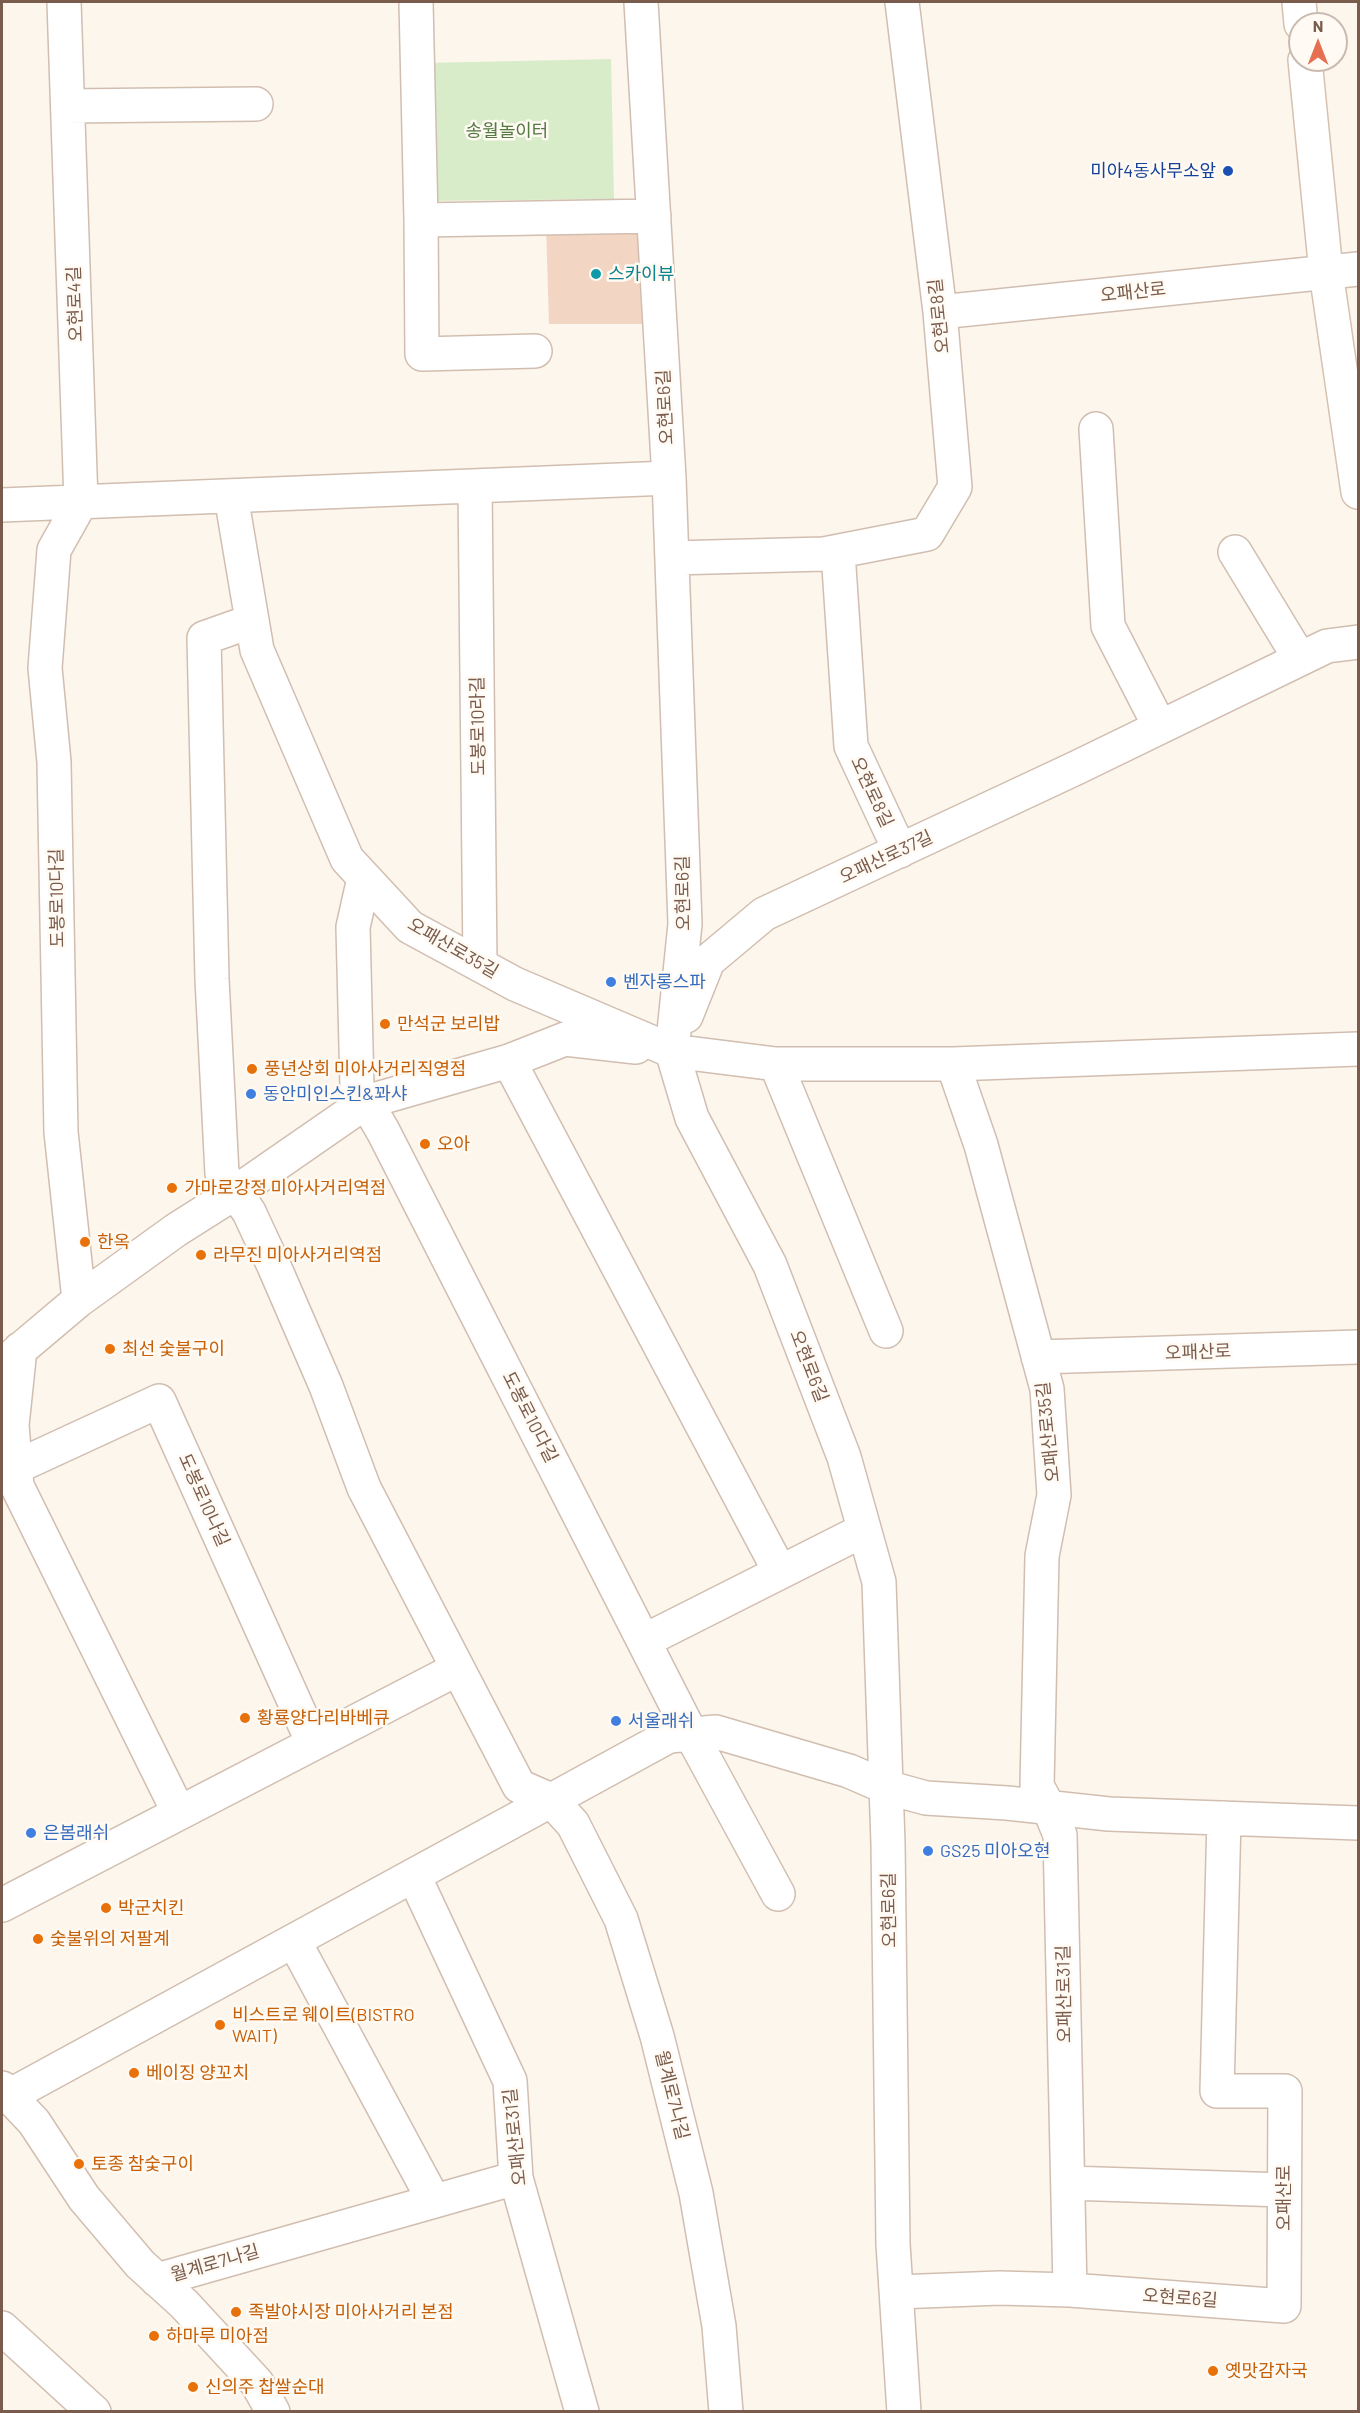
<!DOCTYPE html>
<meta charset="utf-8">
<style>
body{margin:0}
#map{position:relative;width:1360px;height:2413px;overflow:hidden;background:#fdf6ec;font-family:Barlow,sans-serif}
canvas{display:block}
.frame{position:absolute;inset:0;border:3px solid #7a5c4d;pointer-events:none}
.north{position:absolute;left:1288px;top:12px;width:60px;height:60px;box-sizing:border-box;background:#fffaf3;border:2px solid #cabbb1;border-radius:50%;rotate:0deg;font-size:16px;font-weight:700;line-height:24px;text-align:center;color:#7a5c4d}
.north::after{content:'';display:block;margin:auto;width:21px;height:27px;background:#e76f51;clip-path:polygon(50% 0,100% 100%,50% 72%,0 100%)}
</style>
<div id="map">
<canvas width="1360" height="2413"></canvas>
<div class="frame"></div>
<div class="north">N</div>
</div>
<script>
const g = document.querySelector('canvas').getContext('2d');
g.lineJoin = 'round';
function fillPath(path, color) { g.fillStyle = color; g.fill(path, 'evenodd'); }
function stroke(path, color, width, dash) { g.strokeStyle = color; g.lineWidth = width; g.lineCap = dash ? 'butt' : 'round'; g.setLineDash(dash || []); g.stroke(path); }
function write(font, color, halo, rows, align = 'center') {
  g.font = font + ' Barlow,"Noto Sans KR",sans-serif'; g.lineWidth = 5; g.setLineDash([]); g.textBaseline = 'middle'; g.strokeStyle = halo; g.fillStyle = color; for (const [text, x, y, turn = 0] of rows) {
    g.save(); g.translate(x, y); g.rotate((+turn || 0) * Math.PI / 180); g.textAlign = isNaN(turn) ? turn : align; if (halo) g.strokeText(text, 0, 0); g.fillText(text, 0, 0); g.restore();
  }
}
const green = new Path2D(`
 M611,59L614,199L422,201L424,63Z`);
const building = new Path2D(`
 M645,222V324H549L546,225Z`);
const street = new Path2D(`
 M64,2L81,502L54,550L45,668L54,762L61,1132L79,1300
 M416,2L421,220L422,354L535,351
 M641,2L669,478L685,924L672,1051L692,1118L770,1265L844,1457L879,1582L888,1843L893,2244L904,2412
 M68,106L256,104
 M421,220L654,216
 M940,312L1358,269
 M1096,429L1108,626L1160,727
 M475,486L480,965
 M231,496L257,650L347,859L410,927L515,984L672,1051L776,1064H953L1358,1049
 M2,505L669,478
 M838,552L851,746L900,851
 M1235,552L1300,659
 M672,558L824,554L927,534L955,487L940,312L902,2
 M252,621L204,638L212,979L222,1174L249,1212L274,1266L326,1386L364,1488L519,1786L551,1800L573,1824L621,1919L657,2036L696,2193L719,2326L726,2412
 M364,878L353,927L357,1087L383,1131L691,1734L778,1894
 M686,1016L708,961L764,914L1076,768L1327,646L1358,642
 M509,1061L780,1572
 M776,1064L886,1331
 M953,1064L981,1145L1047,1389L1054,1495L1042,1556L1037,1786L1049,1808L1060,1835L1070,2290
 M20,1349L12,1425L17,1486L179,1813
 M1038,1357L1358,1347
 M2,1365L79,1300L176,1230L236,1192L366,1102L509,1061L565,1039L636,1047
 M16,1467L159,1401L313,1743
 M644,1641L864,1530
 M414,1876L510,2081L516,2178L582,2412
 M2,1905L457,1669
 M294,1941L434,2201
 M2,2088L34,2122L84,2198L140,2264L184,2304L257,2383L273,2412
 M9,2096L669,1736L716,1732L849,1771L886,1787L926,1798L1007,1803L1109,1814L1358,1823
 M1068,2183L1284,2190
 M157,2280L516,2178
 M897,2292L1000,2288L1070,2290L1284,2306L1285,2091H1217L1224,1818
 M2,2328L94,2412`);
const secondary = new Path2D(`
 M1299,2L1301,24
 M1305,60L1326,272L1358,492`);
const markers = [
 [1228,171,6,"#1a4fb4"],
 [596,274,6,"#0f9aa8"],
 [611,982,6,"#3f7fe0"],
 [385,1024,6,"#e8710a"],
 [252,1069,6,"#e8710a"],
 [251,1094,6,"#3f7fe0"],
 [425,1144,6,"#e8710a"],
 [172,1188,6,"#e8710a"],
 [85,1242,6,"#e8710a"],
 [201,1255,6,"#e8710a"],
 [110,1349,6,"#e8710a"],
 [245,1718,6,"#e8710a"],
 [616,1721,6,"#3f7fe0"],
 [31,1833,6,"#3f7fe0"],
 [928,1851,6,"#3f7fe0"],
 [106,1908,6,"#e8710a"],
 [38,1939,6,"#e8710a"],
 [220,2025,6,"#e8710a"],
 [134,2073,6,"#e8710a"],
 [79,2164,6,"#e8710a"],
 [236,2312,6,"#e8710a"],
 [154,2336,6,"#e8710a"],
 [1213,2371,6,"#e8710a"],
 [193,2387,6,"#e8710a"]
];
const parkNames = [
 ["송월놀이터",507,131]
];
const transitNames = [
 ["미아4동사무소앞",1216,171]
];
const cultureNames = [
 ["스카이뷰",608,274]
];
const streetNames = [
 ["오패산로",1133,292,-6],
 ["오현로4길",75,304,-92],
 ["오현로8길",939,316,-96],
 ["오현로6길",665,407,-93],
 ["도봉로10라길",478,726,-91],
 ["오현로8길",872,792,65],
 ["오패산로37길",886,857,-25],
 ["오현로6길",683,893,-91],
 ["도봉로10다길",57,898,-91],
 ["오패산로35길",453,948,30],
 ["오패산로",1198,1352,-2],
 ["오현로6길",809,1366,69],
 ["도봉로10다길",530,1417,63],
 ["오패산로35길",1048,1432,-96],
 ["도봉로10나길",204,1500,66],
 ["오현로6길",889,1910,-91],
 ["오패산로31길",1064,1994,-91],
 ["월계로7나길",672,2095,76],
 ["오패산로31길",515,2137,-96],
 ["오패산로",1284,2198,-90],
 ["월계로7나길",215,2263,-16],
 ["오현로6길",1180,2298,4]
];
const shopNames = [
 ["벤자롱스파",623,982],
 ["동안미인스킨&꽈샤",263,1094],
 ["서울래쉬",628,1721],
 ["은봄래쉬",43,1833],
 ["GS25 미아오현",940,1851]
];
const foodNames = [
 ["만석군 보리밥",397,1024],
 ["풍년상회 미아사거리직영점",264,1069],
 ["오아",437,1144],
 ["가마로강정 미아사거리역점",184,1188],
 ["한옥",97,1242],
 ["라무진 미아사거리역점",213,1255],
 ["최선 숯불구이",122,1349],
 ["황룡양다리바베큐",257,1718],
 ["박군치킨",118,1908],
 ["숯불위의 저팔계",50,1939],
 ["비스트로 웨이트(BISTRO",232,2015],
 ["WAIT)",232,2036],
 ["베이징 양꼬치",146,2073],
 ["토종 참숯구이",91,2164],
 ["족발야시장 미아사거리 본점",248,2312],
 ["하마루 미아점",166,2336],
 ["옛맛감자국",1225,2371],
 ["신의주 찹쌀순대",205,2387]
];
fillPath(green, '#d8ecc9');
fillPath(building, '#f3d5c3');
stroke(street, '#d1beb0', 36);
stroke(secondary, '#d6c0b0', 36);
stroke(street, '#fff', 33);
stroke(secondary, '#fff', 33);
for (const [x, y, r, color] of markers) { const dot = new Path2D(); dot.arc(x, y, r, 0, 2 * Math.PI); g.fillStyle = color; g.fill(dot); stroke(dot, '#fffaf3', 2); }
write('18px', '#537a41', '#fffaf3', parkNames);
write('18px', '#164399', '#fffaf3', transitNames, 'right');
write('18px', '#0d838f', '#fffaf3', cultureNames, 'left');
write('18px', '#7a5c4d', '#fffaf3', streetNames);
write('18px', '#366cbe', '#fffaf3', shopNames, 'left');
write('18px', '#c56008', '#fffaf3', foodNames, 'left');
</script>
